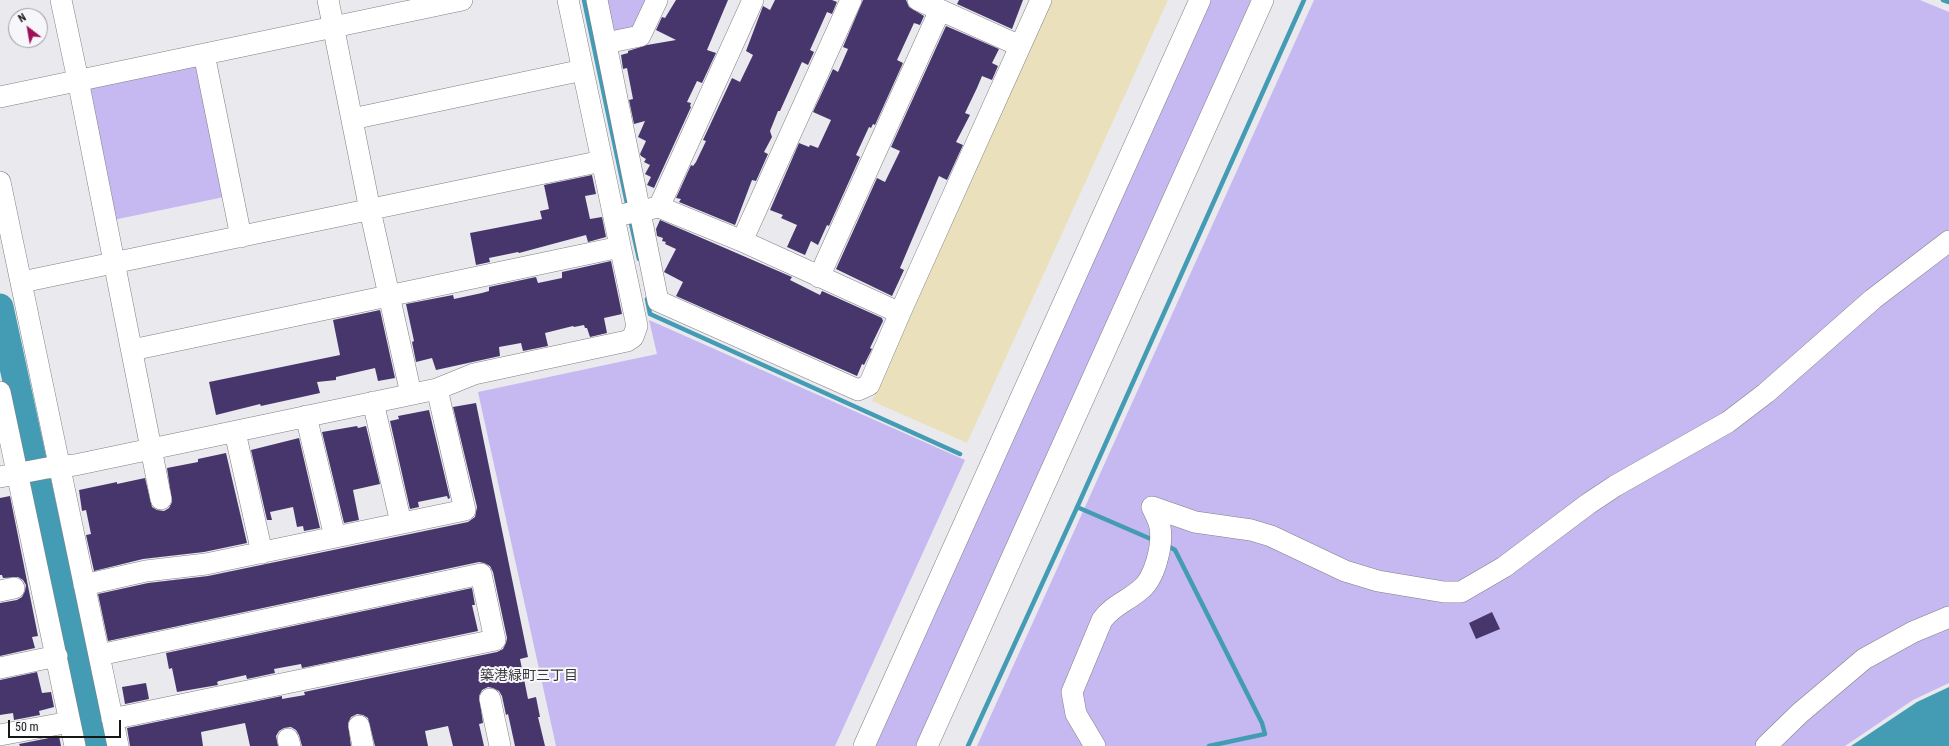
<!DOCTYPE html>
<meta charset="utf-8">
<style>
body{margin:0}
#map{position:relative;width:1949px;height:746px;overflow:hidden;background:#eae9ed;font-family:"Roboto Condensed",sans-serif}
canvas{display:block}
.north{position:absolute;left:8px;top:8px;width:40px;height:40px;box-sizing:border-box;background:#f7f6fa;border:1px solid #9d9c9f;border-radius:50%;rotate:329deg;font-size:11px;font-weight:700;line-height:16px;text-align:center;color:#161617}
.north::after{content:'';display:block;margin:auto;width:14px;height:18px;background:#a0105a;clip-path:polygon(50% 0,100% 100%,50% 72%,0 100%)}
.scale{position:absolute;left:8px;top:720px;width:113px;height:18px;box-sizing:border-box;border:2px solid #161617;border-top:0;padding-left:5px;font-size:12px;line-height:14px;white-space:nowrap;color:#161617;-webkit-text-stroke:3px #f7f6fa;paint-order:stroke}
</style>
<div id="map">
<canvas width="1949" height="746"></canvas>
<div class="north">N</div>
<div class="scale">50 m</div>
</div>
<script>
const g = document.querySelector('canvas').getContext('2d');
g.lineJoin = 'round';
function fillPath(path, color) { g.fillStyle = color; g.fill(path, 'evenodd'); }
function stroke(path, color, width, dash) { g.strokeStyle = color; g.lineWidth = width; g.lineCap = dash ? 'butt' : 'round'; g.setLineDash(dash || []); g.stroke(path); }
function write(font, color, halo, rows, align = 'center') {
  g.font = font + ' "Roboto Condensed","Noto Sans JP",sans-serif'; g.lineWidth = 4; g.setLineDash([]); g.textBaseline = 'middle'; g.strokeStyle = halo; g.fillStyle = color; for (const [text, x, y, turn = 0] of rows) {
    g.save(); g.translate(x, y); g.rotate((+turn || 0) * Math.PI / 180); g.textAlign = isNaN(turn) ? turn : align; if (halo) g.strokeText(text, 0, 0); g.fillText(text, 0, 0); g.restore();
  }
}
const green = new Path2D(`
 M604,0H648L635,31H611Z
 M1210,0H1253L918,746H873Z
 M1314,0H1920L1949,12V683L1913,700L1845,746H977Z
 M202,63L229,196L113,220L87,93L92,85Z
 M649,320L965,460L835,746H556L478,392L657,354Z`);
const sand = new Path2D(`
 M1052,0H1168L967,443L872,401Z`);
const water = new Path2D(`
 M1949,687V746H1851L1917,702Z`);
const stream = new Path2D(`
 M584,0L628,208
 M1943,0L1949,2
 M630,219L639,259
 M647,299L650,314L960,454
 M1077,507L1151,539
 M1168,546L1175,550L1262,723L1265,734L1209,746
 M968,746L1079,503L1304,0`);
const river = new Path2D(`
 M0,307L95,746`);
const building = new Path2D(`
 M676,0H728L707,50L716,53L702,83L697,81L687,102L691,103L690,106L691,107L654,188L647,185L651,177L645,174L650,165L644,162L646,159L641,156L640,154L646,141L638,137L645,121L634,124L629,100L633,99L627,68L623,69L621,55L628,53V51L647,45L676,40L656,30L662,17L665,18Z
 M775,0H832L837,2L832,14L827,12L810,50L814,52L808,65L802,62L780,111H778L770,131L772,137L764,152L768,154L756,181L752,180L735,225L679,202L681,199L676,198L691,165L693,166L696,162L706,141L703,140L732,78L740,82L753,55L746,51L763,6L770,10Z
 M863,0H906L909,7L924,16L920,25L914,23L897,60L903,63L875,125L873,124L871,128L869,127L856,155L860,157L829,226L827,225L818,245L811,241L805,255L787,247L797,225L781,218L783,215L770,210L799,143L809,147L810,145L818,148L831,120L813,112L833,69L838,72L848,49L843,47Z
 M959,0H1023L1012,29L957,4Z
 M946,26L999,49L992,63L998,66L992,80L982,76L977,88L965,113L970,115L956,142L963,145L947,180L939,176L900,268L904,270L892,296L836,269L877,178L885,182L900,151L891,147Z
 M592,175L596,194L585,196L590,219L602,217L606,237L588,242L586,235L519,253L518,252L489,258L490,262L476,265L470,233L542,219L540,211L549,209L544,185Z
 M660,220L792,277L790,280L820,295L822,291L882,318L883,321L870,348L872,349L864,365L862,364L857,376L676,296L683,282L664,272L676,249L665,244L666,242L662,241L663,238L657,236L656,229Z
 M611,261L622,314L604,318L607,333L590,337L587,328H585L584,325L574,327L573,326L545,333L548,346L523,351L521,343L499,347L500,356L436,370L432,358L416,362L412,342L414,341L406,304L453,295L454,299L482,293L489,291V287L536,277L538,283L562,278V272Z
 M380,310L395,378L378,381L375,368L336,377V380L317,382L320,393L261,406L260,404L216,415L209,382L340,355L333,320Z
 M476,403L528,657L520,659L528,699L536,697L540,717H538L545,746H515L508,714L506,715L502,696L499,691L493,688L488,687L482,690L479,696L483,723L479,724L484,746H453L448,726L425,731L428,746H375L368,718L363,715L357,714L351,717L348,723L351,746H302L299,735L296,730L291,727L284,728L279,731L276,736L278,746H250L245,723L201,732L203,746H130L127,728L282,696V699L305,695L304,692L497,652L503,649L506,643L507,638L493,572L490,566L484,563L479,562L108,641L98,594L148,583L208,576L468,522L475,517L477,507L453,407Z
 M429,410L450,498L448,499L447,496L418,502L419,507L410,509L390,421L399,419L398,416Z
 M357,426L358,428L366,426L380,484L353,490L359,520L344,523L322,432Z
 M299,438L320,528L304,531L303,526L297,527L293,507L270,512L272,520H267L251,450Z
 M226,453L247,543L204,552L143,559L94,571L86,535L91,534L86,510L82,511L79,490L117,482V484L145,478L152,507L157,510L164,511L169,508L172,502L167,468L198,462V459Z
 M10,496L38,636L32,637L35,648L0,656V603L17,600L22,597L25,591L26,585L23,580L18,577L3,578L2,575H0V498Z
 M472,588L475,605H472L478,631L302,668L301,664L274,669L275,673L247,679L246,675L219,681L217,682L218,685L177,692L172,668L169,669L166,653Z
 M1492,612L1500,629L1476,639L1469,623Z
 M37,672L42,693L51,692L54,707L39,711L40,715L14,720L13,713L0,715V680Z
 M146,683L149,699L125,704L122,687Z
 M59,736L61,746H20L19,744Z`);
const minor = new Path2D(`
 M61,0L78,80L161,499
 M328,0L370,210L411,394
 M597,0L658,301L858,390L869,385L900,313L1041,0
 M918,0L1020,46
 M606,43L640,36L657,0
 M204,54L241,237
 M0,97L462,0
 M352,119L583,70
 M0,182L118,746
 M659,207L742,241L900,313
 M625,214L659,207L753,0
 M742,241L851,0
 M819,277L940,10
 M22,282L602,161
 M132,350L620,247
 M0,392L75,746
 M373,402L401,523
 M306,416L335,537
 M235,432L262,553
 M0,477L47,468L75,465L437,389L474,374L627,341L633,337L637,326L568,0
 M84,585L146,571L206,564L465,510L437,389
 M0,591L14,588
 M99,655L481,574L495,640L112,719
 M0,668L57,656
 M490,699L500,746
 M359,726L363,746
 M0,735L70,722
 M288,739L290,746
 M864,746L1200,0
 M927,746L1263,0
 M1095,746L1076,714L1072,692L1102,620C1113,605 1126,602 1140,590C1155,579 1163,545 1160,527C1159,521 1155,513 1152,507L1195,522L1251,530L1271,536L1345,571L1378,581L1444,592H1461L1504,567L1588,504L1615,486L1728,422L1766,393L1873,299L1949,241
 M1766,746L1800,713L1864,659L1913,632L1949,617`);
const neighbourhoodNames = [
 ["築港緑町三丁目",529,676]
];
fillPath(green, '#c6b9f2');
fillPath(sand, '#eae0bb');
fillPath(water, '#449bb4');
stroke(stream, '#449bb4', 4.5);
stroke(river, '#449bb4', 27);
fillPath(building, '#46366c');
stroke(minor, '#807f83', 22);
stroke(minor, '#fff', 21);
write('14px', '#39383b', '#f7f6fa', neighbourhoodNames);
</script>
